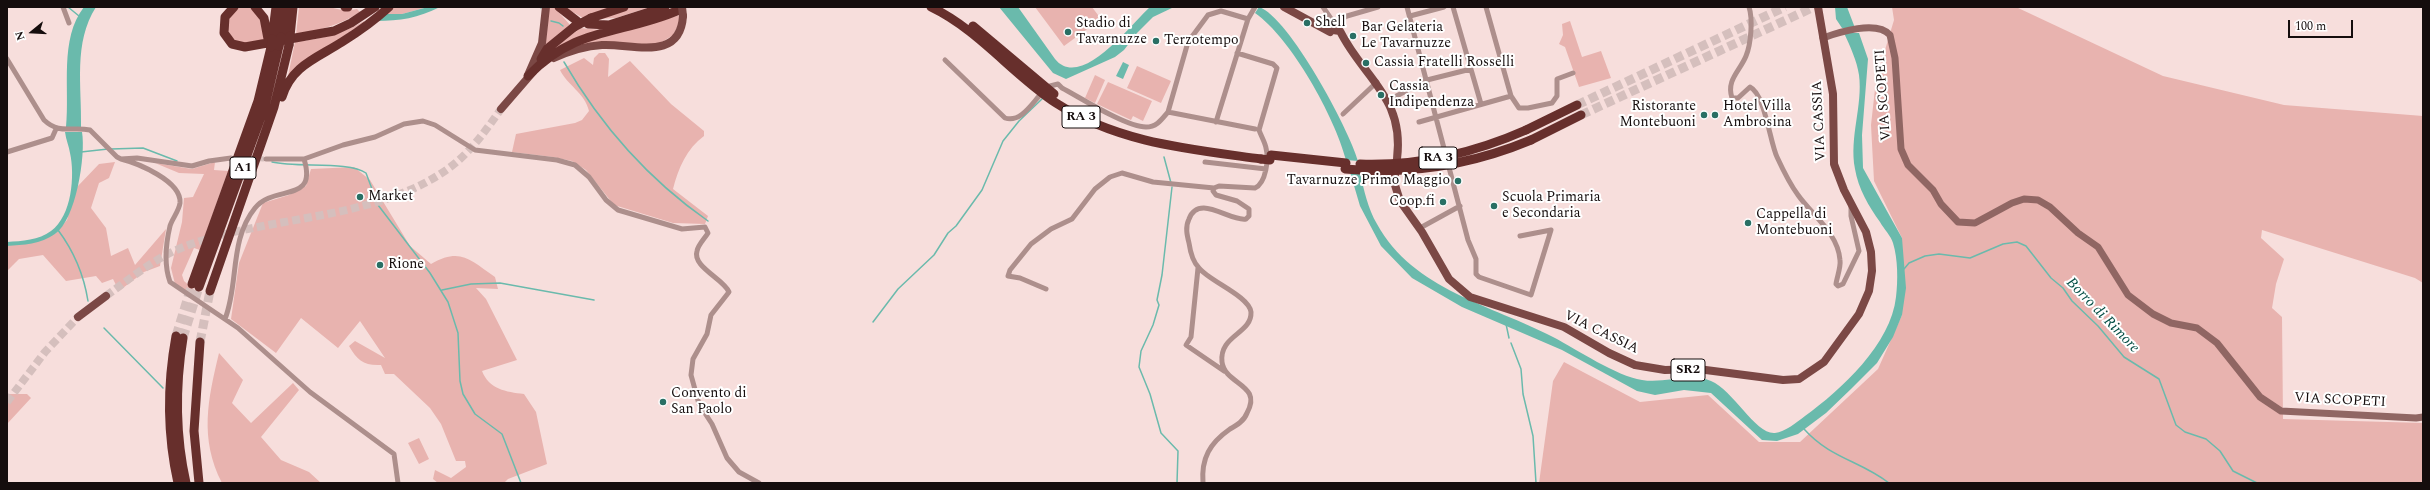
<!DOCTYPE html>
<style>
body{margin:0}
#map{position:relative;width:2430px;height:490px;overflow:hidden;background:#f7dedc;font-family:Spectral,serif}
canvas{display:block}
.frame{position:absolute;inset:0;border:8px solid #150d0d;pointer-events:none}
.north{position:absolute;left:12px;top:12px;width:40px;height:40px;-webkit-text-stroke:3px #fff;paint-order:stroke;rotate:252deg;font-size:11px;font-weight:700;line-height:16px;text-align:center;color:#150d0d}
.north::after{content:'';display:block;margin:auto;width:14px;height:18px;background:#150d0d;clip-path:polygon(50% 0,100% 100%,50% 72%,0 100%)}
.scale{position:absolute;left:2288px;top:20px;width:65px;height:18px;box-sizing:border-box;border:2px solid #150d0d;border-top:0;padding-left:5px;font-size:12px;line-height:14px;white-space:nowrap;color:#150d0d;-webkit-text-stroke:3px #fff;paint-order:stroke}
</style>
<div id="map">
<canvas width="2430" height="490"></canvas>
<div class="frame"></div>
<div class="north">N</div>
<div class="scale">100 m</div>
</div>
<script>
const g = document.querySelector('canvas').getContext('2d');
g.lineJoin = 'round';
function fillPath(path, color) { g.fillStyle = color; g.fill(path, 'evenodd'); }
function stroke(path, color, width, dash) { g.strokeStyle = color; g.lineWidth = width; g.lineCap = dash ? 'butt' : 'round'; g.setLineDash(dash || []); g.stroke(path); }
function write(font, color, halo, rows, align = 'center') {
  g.font = font + ' Spectral,serif'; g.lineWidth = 4; g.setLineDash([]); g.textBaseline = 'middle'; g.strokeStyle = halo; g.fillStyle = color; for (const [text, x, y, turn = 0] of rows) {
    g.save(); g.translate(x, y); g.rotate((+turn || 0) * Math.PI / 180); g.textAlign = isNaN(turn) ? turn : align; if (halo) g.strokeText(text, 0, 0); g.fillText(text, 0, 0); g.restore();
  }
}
const green = new Path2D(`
 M239,7H249L257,12L267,40C244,46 233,49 226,23L233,10Z
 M299,7H329L346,11L357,9L360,12C340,25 320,30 296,35Z
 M395,7H428L402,14H385Z
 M548,7H554L571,26L551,42L542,47Z
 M564,7H616L583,18Z
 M630,7H650L616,18L597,19Z
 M1035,7H1092L1101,19L1064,46Z
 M1892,7H2016L2163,76L2284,105L2423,116V283L2415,278L2262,230L2261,238L2284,259L2276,284L2272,308L2282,317L2283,419L2423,423V483H1539L1553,381L1564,362L1640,402L1708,395L1759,442H1800L1878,369L1902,315V238L1874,181L1871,125L1876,80L1894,20Z
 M680,15V22L673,35L659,44L571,45Z
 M364,21V22L288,76L295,42C320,39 343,34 364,21Z
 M1570,21L1582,57L1601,51L1611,78L1579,87L1565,47L1559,44L1563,35L1562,24Z
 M580,28L602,30L554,49H551Z
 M599,53H605L609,59L608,77L630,61L671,104L704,131V136C687,148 678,169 673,189L708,216L705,224L673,223L614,205L586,170L572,161L553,157L512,152L516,134L575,123L582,120L589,111C585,93 567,85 560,70L584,58L593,65L594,58Z
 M1137,66L1171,81L1161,103L1127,88Z
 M1095,75L1105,80L1095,103L1085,98Z
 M1108,82L1152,101L1143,121L1133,116L1131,120L1097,104Z
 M115,162L109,178L99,183L91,208L106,228L111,256L128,248L135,265L166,229L160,266L144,272L119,291L113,279L102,283L96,276L66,281L43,255L19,259L7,271V337V246L55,234L67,220L77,187L99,164Z
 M215,162L214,170L228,171L200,250L194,248L182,275L184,281L201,296L186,291L175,284L171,268L182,222L184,198L193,197L204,174L179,173L155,163L192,169Z
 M354,167L370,180L410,246L431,264C461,247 470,260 495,277L498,289L476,288L486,299L517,360L482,371C489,389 506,392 524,394L536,412L547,464L508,479L504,483H438L433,479L435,470L451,478L466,467L465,461H456L441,424L430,408L394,374H385L381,365C364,366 357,360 349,346L355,341L385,358L360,321L338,348L301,318L276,353L231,319L239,263L263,203L289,195L306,186L311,169Z
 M219,353L243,380L232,403L251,423L293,383L299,390L261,437L281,460L309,472L321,483H222C199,438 208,399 219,353Z
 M7,394H27L31,398L7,424Z
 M419,438L429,459L419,464L408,443Z`);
const water = new Path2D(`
 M84,7H96C73,43 82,86 81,127H66C70,88 59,39 84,7Z
 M428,7H440C418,18 400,21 376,21L385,14H402Z
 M999,7H1018L1055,59C1081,91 1131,24 1150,7H1174L1153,17L1137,33L1124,50L1115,57L1066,79L1053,73Z
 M1259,7C1289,17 1349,129 1358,161L1346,160C1335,117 1291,38 1255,13Z
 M1835,7H1847L1855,28H1842L1836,19Z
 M1844,33H1859L1868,59L1862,135L1863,168L1902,238L1906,288L1902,315L1893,337L1877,363L1851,389L1826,413L1798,434L1777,441L1762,440L1711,393L1684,390L1655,395L1637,391L1562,350L1462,307L1412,278L1381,246L1360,206L1350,172L1360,173C1364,190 1368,209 1377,224C1413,290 1492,305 1553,337C1578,350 1616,376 1642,380C1665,384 1689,372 1711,381C1733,390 1756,435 1775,433C1785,432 1797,422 1805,416C1841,390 1891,344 1896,297C1898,281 1898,259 1893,243C1891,236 1884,229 1880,222C1869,207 1858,188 1855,169C1849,137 1863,106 1859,75C1857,61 1850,46 1844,33Z
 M1123,62L1129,65L1123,79L1116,76Z
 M65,132H82C86,155 76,220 55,234C41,244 23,245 7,246V242C22,241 39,240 51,231C72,216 75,175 70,153C69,146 66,140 65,132Z`);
const stream = new Path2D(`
 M68,7L79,16
 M541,7V8
 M551,21L559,23L563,26
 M564,62C601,126 648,179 708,221
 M111,149L143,148L177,161
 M81,152L108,149
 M1164,157L1171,183
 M272,162C297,168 349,161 366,173L378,205L430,273L448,302L458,333L460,381L463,394L475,414L502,434L521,483
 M1172,187L1162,275L1157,300L1159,305L1153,325L1141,351L1139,367L1150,394L1161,433L1178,451L1177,483
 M58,230C73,250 84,276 88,301
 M1904,269L1909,263L1925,256L1939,254L1970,258L2003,244L2017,242L2026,246L2051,278L2063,288L2072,301L2098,326L2124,357L2159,379L2176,425L2185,432L2206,439L2220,451L2233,471L2257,483
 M442,290L471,284L500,283L594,300
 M873,322L898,289L934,255L948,233L956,226L982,190L1003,141L1019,121L1043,98
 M1506,324L1509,338
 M104,328L163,388
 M1511,343L1521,369L1523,394L1533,436L1536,483
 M1804,429C1831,459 1859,460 1889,483`);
const streetTunnel = new Path2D(`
 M244,158L266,159`);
const primaryTunnel = new Path2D(`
 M106,296C131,278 156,257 186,246C269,215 376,221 449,168C471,152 486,130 501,109
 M7,402L45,352L78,317`);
const highwayTunnel = new Path2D(`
 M1577,105L1785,7
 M1581,115L1814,7
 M176,336L192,284
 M183,338L199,287
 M200,342L210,291`);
const street = new Path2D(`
 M63,7L69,23
 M1323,7L1336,26
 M1407,7L1468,240L1476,259V274L1479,277L1531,295L1551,230L1520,236
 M1453,7L1481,104
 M1486,7L1511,96L1519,108H1528L1552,103L1557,96V79L1573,73
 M1749,7C1753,19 1751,44 1746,56C1740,71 1726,80 1732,98H1738L1750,87C1765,94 1770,143 1777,157C1783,170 1789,183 1798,195C1812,215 1838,233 1840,260C1841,267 1837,277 1836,284L1838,286L1843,284L1859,251L1851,216V206
 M1410,16L1444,7
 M1334,23L1347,16L1378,7
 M1237,53L1273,64L1277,68L1259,130
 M7,59L44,120C60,135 71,126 90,130L117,157L121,159L137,158L192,166L209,161L231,158
 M945,60L1005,118C1020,123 1031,105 1040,95
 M1050,86L1058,84L1062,88C1081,98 1126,127 1146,127C1157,127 1162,119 1168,112
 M1387,101L1427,80L1471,69
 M1168,112L1188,42L1208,15L1221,11L1248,19
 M1168,112L1255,129
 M1343,114L1377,82
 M1216,122L1248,19L1255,7
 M1419,122L1511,96
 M7,152L52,138L56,129
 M121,159C137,163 182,181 180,203C179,211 172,219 170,226C166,243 164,265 170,282L238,328L310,392L394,454L398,483
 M266,159H304L343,145L375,137L404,124L423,121L435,125L475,150L557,160L575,165L589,177L606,200L618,210L682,229L705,227L708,233C705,238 698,245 697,251C692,267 724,279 729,292L711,315L707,334L693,359L691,375L699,404L712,424L727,458L739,472L759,483
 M1205,162L1266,169
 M1420,228L1460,206
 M1198,268L1191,337L1186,345L1224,371
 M1046,289L1020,278L1008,276L1010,270L1031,244L1051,229L1072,219L1095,189L1110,177L1122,173L1153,182L1214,188
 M225,319C239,284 229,240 255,208C274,184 318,204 304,159
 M1203,483C1201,458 1210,443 1230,429C1237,425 1244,421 1247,413C1263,384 1225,385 1222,362C1219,335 1252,334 1251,312C1249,296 1209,281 1199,268C1193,262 1190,250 1189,243C1187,235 1185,227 1189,219C1199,193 1230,222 1246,219L1249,216V209L1237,201L1216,195L1213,191L1214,188L1219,186L1255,188C1266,183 1269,159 1266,148C1265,142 1261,136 1259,130`);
const secondary = new Path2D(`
 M1823,38C1839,32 1877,20 1890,35L1895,58L1901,149L1908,165L1933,190L1941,204L1958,222L1975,223L2012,203L2024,199L2038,200L2050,207L2078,233L2098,247L2128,295L2153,314L2171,323L2197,328L2217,343L2260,397L2281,411L2416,418L2423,417`);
const primary = new Path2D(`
 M1284,7L1330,32
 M1326,29L1340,31C1363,78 1405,97 1397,159
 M554,58C569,51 586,46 602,45C631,43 680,63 683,16
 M528,75L542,43L546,7
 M501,109L533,72
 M1395,174V185L1400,201L1422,232L1449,279L1470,297L1564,327L1609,353L1635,365L1665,370L1698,369L1783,380L1799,379L1824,362L1859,314L1869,291L1872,271L1871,252L1866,232L1844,190L1834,164L1833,94L1818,7
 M78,317L106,296`);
const highway = new Path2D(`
 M234,7L225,17L224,33L232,44L245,47L334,31L351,23L375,7
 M255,7L264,18L268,39
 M345,7H348
 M559,7L577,21
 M931,7C979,30 1012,74 1056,103C1118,143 1189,149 1261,159
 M591,18L624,7
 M588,24L609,25L665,7
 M973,26L1054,94
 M290,36L293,7
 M281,37L284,7
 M272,39L276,7
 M541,59L547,49L574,27
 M528,76C576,26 621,35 679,10
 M282,97C291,66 317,58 342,42C358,32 375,20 389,7
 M1526,130L1577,105
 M1531,140L1581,115
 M1271,155L1346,163
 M192,284L258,101L271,47
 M199,287L265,106L279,46
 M210,291L274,107L289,45
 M176,336C167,385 167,434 178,483
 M183,338C175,387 175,434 186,483
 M199,483L194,431L200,342`);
const primaryBridge = new Path2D(`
 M682,7L683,16`);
const highwayBridge = new Path2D(`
 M574,27L591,18
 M289,45L290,36
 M279,46L281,37
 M271,47L272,39
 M1261,159L1270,160
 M1360,164C1418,166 1474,153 1526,130
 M1345,169C1409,175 1471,165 1531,140`);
const markers = [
 [1307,23,4,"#296f64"],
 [1068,32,4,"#296f64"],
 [1353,36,4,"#296f64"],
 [1156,41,4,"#296f64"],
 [1366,63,4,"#296f64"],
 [1381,95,4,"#296f64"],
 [1704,115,4,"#296f64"],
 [1715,115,4,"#296f64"],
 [1458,181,4,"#296f64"],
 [360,197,4,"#296f64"],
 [1443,202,4,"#296f64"],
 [1494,206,4,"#296f64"],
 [1748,223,4,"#296f64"],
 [380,265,4,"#296f64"],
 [663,402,4,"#296f64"]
];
const shields = [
 [1081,117,38],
 [1438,158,38],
 [243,168,26],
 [1688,370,34]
];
const shieldNames = [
 ["RA 3",1081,117],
 ["RA 3",1438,158],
 ["A1",243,168],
 ["SR2",1688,370]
];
const poiNames = [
 ["Shell",1315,23],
 ["Stadio di",1076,24],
 ["Tavarnuzze",1076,40],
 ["Bar Gelateria",1361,28],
 ["Le Tavarnuzze",1361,44],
 ["Terzotempo",1164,41],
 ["Cassia Fratelli Rosselli",1374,63],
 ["Cassia",1389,87],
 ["Indipendenza",1389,103],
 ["Ristorante",1696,107,"right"],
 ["Montebuoni",1696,123,"right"],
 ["Hotel Villa",1723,107],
 ["Ambrosina",1723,123],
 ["Tavarnuzze Primo Maggio",1450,181,"right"],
 ["Market",368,197],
 ["Scuola Primaria",1502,198],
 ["e Secondaria",1502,214],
 ["Coop.fi",1435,202,"right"],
 ["Cappella di",1756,215],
 ["Montebuoni",1756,231],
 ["Rione",388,265],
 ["Convento di",671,394],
 ["San Paolo",671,410]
];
const streetNames = [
 ["VIA SCOPETI",1884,95,-94],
 ["VIA CASSIA",1820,121,-93],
 ["VIA CASSIA",1601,333,26],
 ["VIA SCOPETI",2340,401,3]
];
const waterNames = [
 ["Borro di Rimore",2102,316,46]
];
fillPath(green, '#e8b3af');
fillPath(water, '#6abaac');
stroke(stream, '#6abaac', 1.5);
stroke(streetTunnel, '#d5bfbd', 5, [5, 2.5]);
stroke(primaryTunnel, '#d5bfbd', 8, [8, 4]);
stroke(highwayTunnel, '#d5bfbd', 9, [9, 4.5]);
stroke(street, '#ad8f8c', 5);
stroke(secondary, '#906663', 7);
stroke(primary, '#7b4845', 8);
stroke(highway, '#672f2c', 9);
stroke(primaryBridge, '#7b4845', 8);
stroke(highwayBridge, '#672f2c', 9);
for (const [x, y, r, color] of markers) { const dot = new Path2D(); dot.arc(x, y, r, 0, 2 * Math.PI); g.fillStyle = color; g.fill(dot); stroke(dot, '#fff', 1.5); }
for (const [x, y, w] of shields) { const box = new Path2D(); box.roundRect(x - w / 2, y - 11, w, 22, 3); g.fillStyle = '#fff'; g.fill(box); stroke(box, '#150d0d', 1); }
write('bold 13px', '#150d0d', null, shieldNames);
write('14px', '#150d0d', '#fff', poiNames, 'left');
write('14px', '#150d0d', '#fff', streetNames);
write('italic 15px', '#064f46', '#fff', waterNames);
</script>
